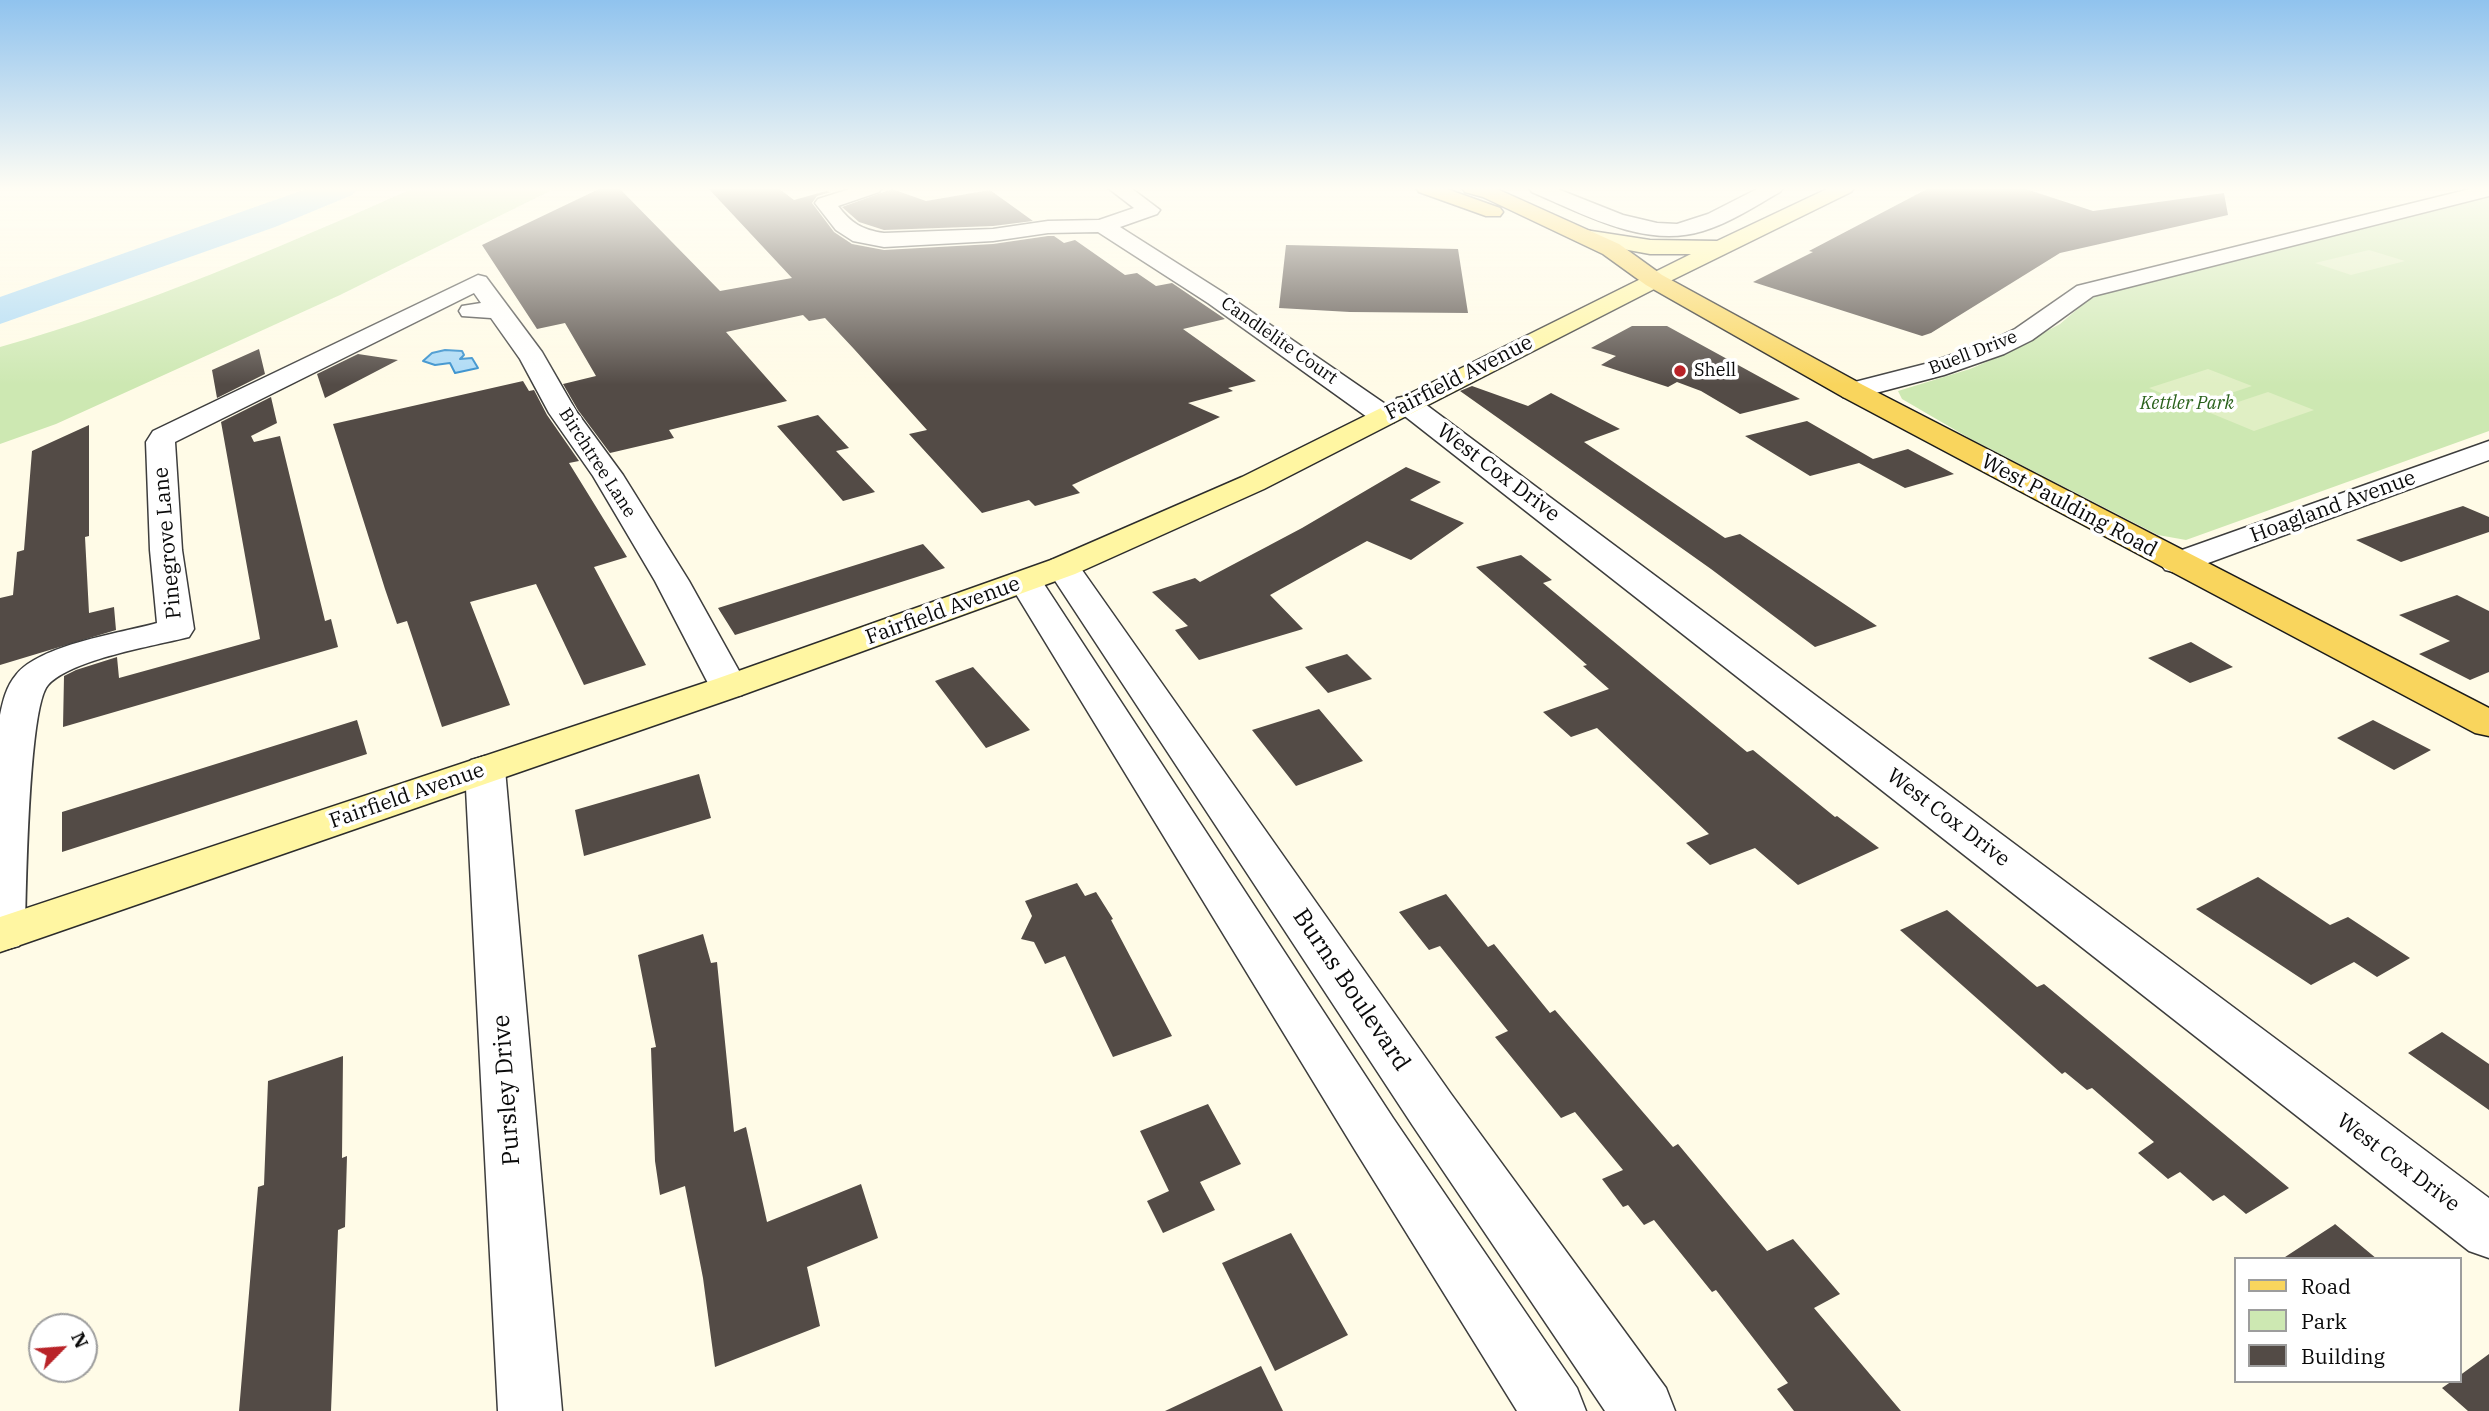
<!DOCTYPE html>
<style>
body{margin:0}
#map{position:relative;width:2489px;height:1411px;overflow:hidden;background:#fffbe7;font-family:"IBM Plex Serif",serif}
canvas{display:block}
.legend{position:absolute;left:2234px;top:1257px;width:228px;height:126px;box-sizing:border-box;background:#fff;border:2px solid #9d9d9d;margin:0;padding:9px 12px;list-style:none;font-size:21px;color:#0a0a0a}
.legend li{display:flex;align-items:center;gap:14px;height:35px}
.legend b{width:35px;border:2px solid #9d9d9d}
.north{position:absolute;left:28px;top:1313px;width:70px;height:70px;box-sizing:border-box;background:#fff;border:2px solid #9d9d9d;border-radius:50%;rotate:65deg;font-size:19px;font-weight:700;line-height:28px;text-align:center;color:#0a0a0a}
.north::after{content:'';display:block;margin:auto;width:24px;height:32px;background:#b92328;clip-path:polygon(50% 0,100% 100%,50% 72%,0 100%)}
</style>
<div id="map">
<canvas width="2489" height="1411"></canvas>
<ul class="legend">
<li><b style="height:9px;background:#f9d55d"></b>Road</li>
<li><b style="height:19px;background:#cde8b2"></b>Park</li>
<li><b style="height:19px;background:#534b46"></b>Building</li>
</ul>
<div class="north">N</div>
</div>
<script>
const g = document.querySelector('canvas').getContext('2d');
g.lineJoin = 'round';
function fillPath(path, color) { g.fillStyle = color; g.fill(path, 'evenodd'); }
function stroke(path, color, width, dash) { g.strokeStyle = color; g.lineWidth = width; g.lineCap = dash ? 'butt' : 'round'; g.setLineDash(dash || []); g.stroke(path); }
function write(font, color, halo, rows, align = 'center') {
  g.font = font + ' "IBM Plex Serif",serif'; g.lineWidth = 7; g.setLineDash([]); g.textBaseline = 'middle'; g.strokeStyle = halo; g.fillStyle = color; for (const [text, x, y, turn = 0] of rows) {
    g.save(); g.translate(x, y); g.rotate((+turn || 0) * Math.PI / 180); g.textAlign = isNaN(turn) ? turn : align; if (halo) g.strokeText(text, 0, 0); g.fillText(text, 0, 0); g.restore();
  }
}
const green = new Path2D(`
 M414,188H556L340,295L56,424L0,444V347C142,307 280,247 414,188Z
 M2489,196V431L2186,540L2158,535L1969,438L1902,399L1898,391L1970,369L1998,357L2060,324L2088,300L2099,295Z`);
const pitch = new Path2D(`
 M2369,250L2405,261L2351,275L2315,263Z
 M2208,369L2252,386L2192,406L2149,388Z
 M2268,392L2314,410L2254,431L2208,412Z`);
const water = new Path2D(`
 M445,350L462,351L464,355L460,359L472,358L478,368L455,373L450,363L435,365L423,361L432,353Z`);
const river = new Path2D(`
 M309,188H358L352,195L275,227L0,324V297Z`);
const building = new Path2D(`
 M601,188H619L720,291L792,278L708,188H778L794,200L826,191L831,192L817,196L812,203L834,232L852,244L884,250L993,244L1048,236H1054L1064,243L1075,240L1125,275L1137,273L1156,286L1172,283L1225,319L1183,329L1256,381L1228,388L1233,391L1188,403L1220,417L1072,485L1080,493L1035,506L1029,500L982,513L909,434L927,430L854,349L825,318L809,321L803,315L726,332L787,401L669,430L674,438L610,453L578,410L563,384L596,376L565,323L537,329L482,245Z
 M1929,188H2023L2093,211L2224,193L2228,215L2060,253L1931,333L1922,336L1753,282L1813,252L1809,251Z
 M892,189L926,201L990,190L1033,221L993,226L884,230L859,222L842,207Z
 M1286,245L1458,249L1468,313L1350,312L1279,308Z
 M1632,326H1667L1800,399L1740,414L1701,391L1677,382L1668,387L1601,365L1616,356L1591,348Z
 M259,349L265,374L217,398L212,370Z
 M358,354L398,360L325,398L317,374Z
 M523,381L529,391L534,390L547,415L579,461L569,463L627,557L594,567L646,665L584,685L536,584L470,602L510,705L442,727L407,621L397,624L385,589L333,424Z
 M1472,386L1528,406L1551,393L1620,429L1584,442L1725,538L1740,534L1877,626L1815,647L1711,569L1460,391Z
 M271,397L277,423L251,436L254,442L280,436L325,621L331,619L338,647L63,727L64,676L76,670L117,657L119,678L260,639L221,422Z
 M818,415L849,448L836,451L875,492L843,501L777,426Z
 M1807,421L1873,459L1908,449L1954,474L1905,488L1859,463L1810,476L1745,436Z
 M89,425V536L85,537L89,613L114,607L116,630L0,665V598L13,595L17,552L24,550L32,451Z
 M1406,467L1441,482L1410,500L1464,523L1411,560L1367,541L1270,595L1303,629L1199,660L1175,630L1188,626L1152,592L1195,578L1200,582L1302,528Z
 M2463,506L2489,517V532L2401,562L2356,540Z
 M923,544L945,568L735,635L718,608Z
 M1521,555L1552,580L1543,583L1747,752L1753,750L1835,817L1837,816L1879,848L1798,885L1755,848L1710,865L1686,843L1709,834L1597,728L1571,737L1543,712L1609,689L1583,666L1587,665L1476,567Z
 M2457,595L2489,611V672L2470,680L2419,654L2450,641L2399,615Z
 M2191,642L2233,667L2190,683L2148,658Z
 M1347,654L1372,679L1328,693L1305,667Z
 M973,667L1030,730L986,748L935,681Z
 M1319,709L1363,761L1296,786L1252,730Z
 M357,720L367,754L62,852V812Z
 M2373,720L2431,750L2394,770L2337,738Z
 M699,774L711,818L584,856L575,810Z
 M2258,877L2330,925L2348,917L2410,958L2377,977L2354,962L2311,985L2196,909Z
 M1077,883L1085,896L1096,892L1113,919L1111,920L1172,1036L1113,1057L1065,956L1045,964L1034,942L1021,939L1032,916L1025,901Z
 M1446,894L1488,947L1494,944L1550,1013L1555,1010L1673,1147L1678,1144L1767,1251L1793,1239L1840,1294L1814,1308L1901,1411H1794L1777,1389L1788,1383L1716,1290L1712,1292L1654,1220L1644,1225L1628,1205L1623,1207L1602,1179L1623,1170L1575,1112L1561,1118L1495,1037L1508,1031L1440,946L1429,950L1399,912Z
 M1947,910L2037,987L2044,984L2289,1188L2246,1214L2224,1195L2213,1201L2180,1172L2168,1179L2138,1153L2154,1142L2092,1088L2087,1090L2065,1072L2062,1074L1900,930Z
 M703,934L711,963L717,962L734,1132L746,1127L767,1222L861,1184L878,1238L807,1267L820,1326L715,1367L703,1278L685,1186L660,1195L655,1161L651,1048L656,1047L638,955Z
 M2442,1032L2489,1064V1110L2408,1053Z
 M343,1056L342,1158L347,1156L345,1227L338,1230L331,1411H239L258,1187L264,1185L268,1081Z
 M1208,1104L1241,1164L1200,1182L1215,1210L1163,1233L1147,1201L1169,1191L1140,1131Z
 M2335,1224L2377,1259H2282L2334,1225Z
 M1291,1233L1348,1335L1275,1371L1222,1263Z
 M2489,1354V1411H2468L2442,1388L2452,1381H2459V1376Z
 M1261,1366L1283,1411H1165Z`);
const street = new Path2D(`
 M853,188H882L879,192L838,206C851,223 862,230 884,233L993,229L1048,221L1099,220L1134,208L1108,188H1131L1160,210L1157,214L1120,227L1224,293L1394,410L1398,416L1394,422L1384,424L1374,422L1208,303L1098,232L1048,233L993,241L884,247L853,241L836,230L815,203L818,199Z
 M1529,188H1555L1623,215L1657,223L1677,224L1708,214L1759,188H1783L1780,192C1755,206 1730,223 1703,231C1645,249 1583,214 1532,192Z
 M2474,188H2489V196L2093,296L2032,340L2004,354L1944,375L1853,399L1843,397L1839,391L1843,385L1925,364L1986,343L2015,329L2077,286Z
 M478,275L486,277L542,352L576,411L623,475L689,581L748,687L742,695L729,698L716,695L710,687L655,581L593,476L549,413L520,359L491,318L462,316L459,311L462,306L481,303L474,293L175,442L182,550L194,629L189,637C154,646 72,659 48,685C28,707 26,895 25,934L19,946L0,951V715C3,701 6,687 16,675C39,645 121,633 157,623L150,550L146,442L153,431Z
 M1407,396L1417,398L2489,1198V1258L2469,1251L1397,410L1393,404L1397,398Z
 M2489,441V460L2189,570L2177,573L2165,570L2160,563L2165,556Z
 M1063,557L1075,560L1451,1094L1666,1388L1675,1411H1605L1413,1126L1046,567L1051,560Z
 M1025,571L1037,574L1042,581L1393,1118L1577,1388L1586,1411H1517L1355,1150L1008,581L1013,574Z
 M485,756L499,760L505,769L562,1411H498L465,769L471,760Z`);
const secondary = new Path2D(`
 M1829,188H1854L1851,192L1662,285L1264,489L1075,574L742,695L0,952V917L716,679L1051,560L1242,477L1691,254H1650L1585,242L1577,241L1574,236L1577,231L1585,230L1650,240L1717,241Z`);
const primary = new Path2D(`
 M1416,188H1444L1500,208L1503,212L1500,216H1486L1419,192Z
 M1462,188L1497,189L1619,244L1662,275L1863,385L2489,708V736L2475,733L1843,397L1646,285L1603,254L1483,197L1465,192Z`);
const markers = [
 [1680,371,7,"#b92328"]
];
const farStreetnames = [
 ["Candlelite Court",1279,341,35],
 ["Buell Drive",1973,353,-21],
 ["Birchtree Lane",597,463,57]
];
const farPoinames = [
 ["Shell",1694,371]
];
const farParknames = [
 ["Kettler Park",2187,404]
];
const streetNames = [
 ["Fairfield Avenue",1459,378,-27],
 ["West Cox Drive",1498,473,37],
 ["West Paulding Road",2069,506,28],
 ["Hoagland Avenue",2333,507,-20],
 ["Pinegrove Lane",168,543,-95],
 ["Fairfield Avenue",943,611,-20],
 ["Fairfield Avenue",407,796,-19],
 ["West Cox Drive",1948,818,37],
 ["West Cox Drive",2398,1163,37]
];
const nearStreetnames = [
 ["Burns Boulevard",1351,990,56],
 ["Pursley Drive",507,1090,-94]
];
fillPath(green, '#cde8b2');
fillPath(pitch, '#e0efc4');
fillPath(water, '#acdaf6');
stroke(water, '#338ecd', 2);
fillPath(river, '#acdaf6');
fillPath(building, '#534b46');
stroke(street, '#3d3d3d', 3);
stroke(secondary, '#2c2c2c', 3);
stroke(primary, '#1b1b1b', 3);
fillPath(street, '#fff');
fillPath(secondary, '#fff6a2');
fillPath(primary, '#f9d55d');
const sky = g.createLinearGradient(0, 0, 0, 385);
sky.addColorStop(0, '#90c3ee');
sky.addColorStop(0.49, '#fffdf4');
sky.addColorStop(1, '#fffdf400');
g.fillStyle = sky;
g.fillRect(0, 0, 2489, 385);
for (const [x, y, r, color] of markers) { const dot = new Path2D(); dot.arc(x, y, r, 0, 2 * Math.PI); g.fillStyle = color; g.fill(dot); stroke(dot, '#fff', 2.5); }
write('18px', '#0a0a0a', '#fff', farStreetnames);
write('18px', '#0a0a0a', '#fff', farPoinames, 'left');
write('italic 18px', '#29611b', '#fff', farParknames);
write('21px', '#0a0a0a', '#fff', streetNames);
write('24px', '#0a0a0a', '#fff', nearStreetnames);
</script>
